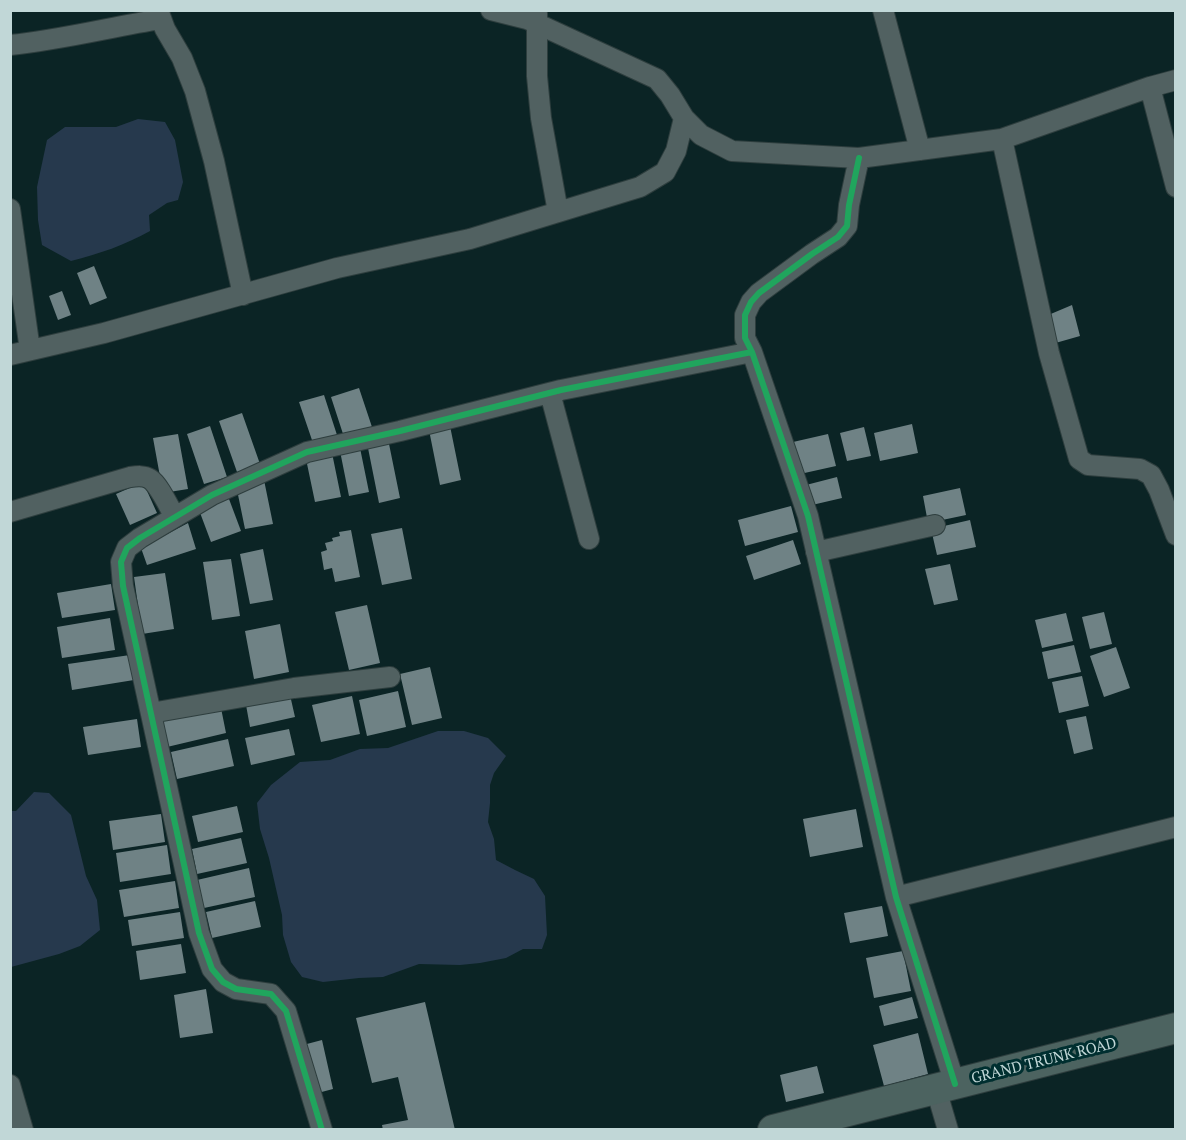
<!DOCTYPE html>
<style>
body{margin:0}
#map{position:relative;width:1186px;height:1140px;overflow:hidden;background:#0b2425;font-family:"PT Serif",serif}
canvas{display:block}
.frame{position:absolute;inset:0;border:12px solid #c1d7d7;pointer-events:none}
</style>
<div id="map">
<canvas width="1186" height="1140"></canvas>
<div class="frame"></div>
</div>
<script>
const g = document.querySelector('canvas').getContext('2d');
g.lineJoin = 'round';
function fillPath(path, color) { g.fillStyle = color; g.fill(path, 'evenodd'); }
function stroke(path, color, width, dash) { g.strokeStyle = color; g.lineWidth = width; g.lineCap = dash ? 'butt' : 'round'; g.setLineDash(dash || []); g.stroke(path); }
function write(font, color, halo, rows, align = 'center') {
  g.font = font + ' "PT Serif",serif'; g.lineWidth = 6; g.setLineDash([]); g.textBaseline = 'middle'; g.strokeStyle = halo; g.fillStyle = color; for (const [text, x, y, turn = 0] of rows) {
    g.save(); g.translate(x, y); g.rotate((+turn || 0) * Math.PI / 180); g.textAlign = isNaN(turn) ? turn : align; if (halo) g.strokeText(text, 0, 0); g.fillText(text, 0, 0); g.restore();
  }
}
const water = new Path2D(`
 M138,119L165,122L175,140L183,182L178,200L167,203L149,215L150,231C125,245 99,254 71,261L42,245L38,220L37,187L47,140L65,127H116Z
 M438,731H464L488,738L506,756L494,773L490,785V803L488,822L494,839L496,860L515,870L534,879L545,896L547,935L542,949H523L506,958L480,963L460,965L419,964L383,977L359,978L323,982L302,977L291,962L283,935L282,915L269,858L260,829L257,803L271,785L300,762L330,760L360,749L388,748Z
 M34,792L49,793L71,815L86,876L97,900L100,930L80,946L59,954L11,967V811H16Z`);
const building = new Path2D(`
 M94,266L107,298L90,305L77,273Z
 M62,291L71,315L58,320L49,296Z
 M1072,305L1080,336L1052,344L1046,316Z
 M359,388L372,427L344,437L331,397Z
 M324,395L337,435L313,443L299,402Z
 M242,413L260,464L237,472L219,421Z
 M912,424L918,453L880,461L874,433Z
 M210,426L227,477L204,484L187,434Z
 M450,426L461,480L440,485L429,430Z
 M864,427L871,456L847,461L840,433Z
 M178,434L188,489L163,493L153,438Z
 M828,434L836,466L800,474L793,442Z
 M388,439L400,498L379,503L367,443Z
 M360,448L369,492L349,496L340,451Z
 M332,453L341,497L315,502L306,459Z
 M837,477L842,498L812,505L806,485Z
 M264,480L273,524L245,529L236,485Z
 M143,482L157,513L130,525L116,494Z
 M960,488L966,515L928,523L923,496Z
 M229,499L241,531L211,542L199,510Z
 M791,506L798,532L745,546L738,520Z
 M970,520L976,547L937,555L931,529Z
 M188,523L196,549L147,565L141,548Z
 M402,528L412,579L382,585L371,534Z
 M351,530L360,577L335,582L332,568L324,570L321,552L327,550L325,543L333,541L332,538L340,536L339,532Z
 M793,540L801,564L754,580L746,556Z
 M263,549L273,600L250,604L240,554Z
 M231,559L240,616L212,620L203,562Z
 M950,564L958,600L934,605L925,569Z
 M165,573L174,629L142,634L134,577Z
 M111,584L115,610L62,618L57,593Z
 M367,605L380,663L349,670L335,612Z
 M1104,612L1112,644L1090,649L1082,617Z
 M1066,613L1073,641L1042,648L1035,620Z
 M110,618L115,650L62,658L57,627Z
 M280,624L289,672L254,679L245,631Z
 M1074,645L1081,672L1048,679L1042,652Z
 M1116,647L1130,688L1104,697L1090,656Z
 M130,655L134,680L72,690L68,664Z
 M430,667L442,718L412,725L400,674Z
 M1082,676L1089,706L1059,713L1052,682Z
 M398,691L406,727L367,736L359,700Z
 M290,695L295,717L250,727L246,705Z
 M352,696L360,734L321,742L312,705Z
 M221,708L226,733L167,747L161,721Z
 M1086,716L1093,749L1074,754L1066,720Z
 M137,719L141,747L88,755L83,727Z
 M289,729L295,755L251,765L245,738Z
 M228,739L234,766L177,779L171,752Z
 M237,806L243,832L198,842L192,816Z
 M856,809L863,847L810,857L803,819Z
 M161,814L165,842L113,850L109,821Z
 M241,838L247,863L197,874L192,849Z
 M167,845L171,874L120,882L116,853Z
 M249,868L255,897L204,908L197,880Z
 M175,881L179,908L124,917L119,890Z
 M255,901L261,927L212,938L206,912Z
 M882,906L888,936L850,943L844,913Z
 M180,912L184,938L132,946L128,920Z
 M181,944L186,973L140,980L136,951Z
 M903,951L911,991L874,998L866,958Z
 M206,989L213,1033L180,1038L174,995Z
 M912,997L918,1018L884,1026L879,1006Z
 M425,1002L455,1130H383L382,1125L408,1120L398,1077L372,1083L356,1018Z
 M918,1033L928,1074L884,1086L873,1045Z
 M322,1040L333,1089L314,1094L303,1045Z
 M817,1066L824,1093L786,1102L780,1075Z`);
const minor = new Path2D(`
 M158,10L165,29L182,58L195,91L214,161L243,295
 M491,10L527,19L657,79L670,95L684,118L701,135L732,151L859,158L1002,139L1150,87L1176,80
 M883,10L920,150
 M537,13V76L541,118L558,212
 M10,45C61,40 111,27 161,19
 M1150,87L1176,187
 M1002,139L1049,353L1079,459L1088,465L1140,469L1151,475L1159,490L1176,535
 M859,158L849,205L847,226L838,237L812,254L759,293L751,302L745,315V338L752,352L808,516L896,897L955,1084
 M10,209L30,350
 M10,355L104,333L337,268L470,239L640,187L665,172L676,151L684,118
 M550,393L589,539
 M10,512L130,477C137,476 144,475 150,479C159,485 169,507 175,517
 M816,552L935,525
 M151,713L294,688L390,677
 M896,897L1176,827
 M10,1085L23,1130
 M936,1089L948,1130
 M322,1130L286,1011L271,994L236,989L223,982L212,969L199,933L123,586L121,562L127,548L140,538L212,495L307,452L400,431L561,390L752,352`);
const primary = new Path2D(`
 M773,1130L1176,1028`);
const cycleway = new Path2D(`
 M859,158L849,205L847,226L838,237L812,254L759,293L751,302L745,315V338L752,352L808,516L896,897L955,1084
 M322,1130L286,1011L271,994L236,989L223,982L212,969L199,933L123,586L121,562L127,548L140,538L212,495L307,452L400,431L561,390L752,352`);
const streetNames = [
 ["GRAND TRUNK ROAD",1044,1061,-14]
];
fillPath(water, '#26394d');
fillPath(building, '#6f8285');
stroke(minor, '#2e3e3e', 22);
stroke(primary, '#2e3e3e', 32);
stroke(minor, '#516161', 20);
stroke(primary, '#4c6360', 30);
stroke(cycleway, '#20a55d', 6);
write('15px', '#c1d7d7', '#002f30', streetNames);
</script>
